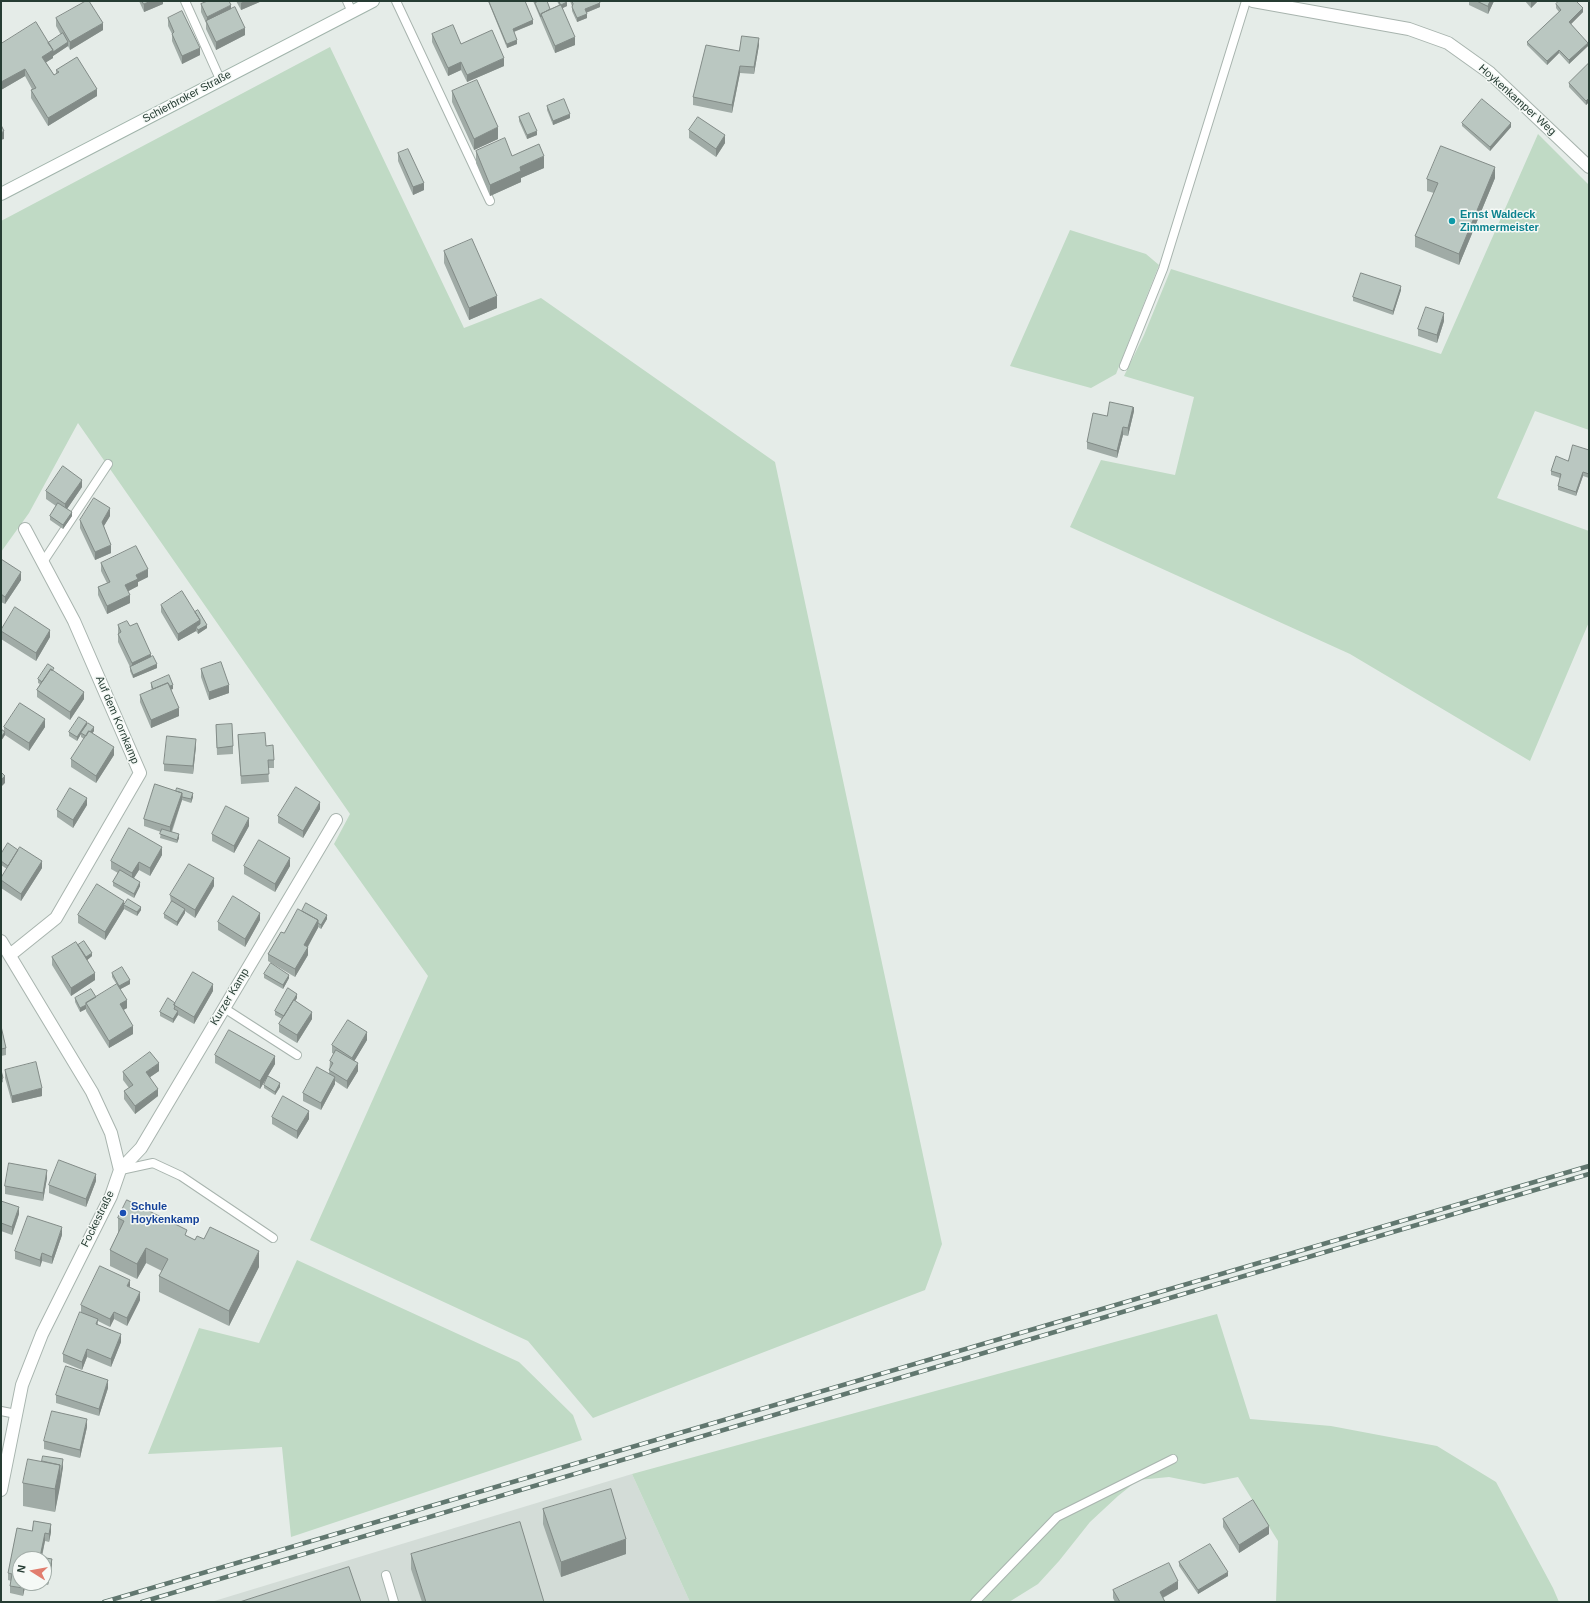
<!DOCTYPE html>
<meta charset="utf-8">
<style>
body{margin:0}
#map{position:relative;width:1590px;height:1603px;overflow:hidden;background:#e5ece8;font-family:Arial,sans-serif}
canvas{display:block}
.frame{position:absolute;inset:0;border:2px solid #263c33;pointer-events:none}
.north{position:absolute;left:12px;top:1551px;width:40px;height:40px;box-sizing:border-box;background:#f5f9f6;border:1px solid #a2ada8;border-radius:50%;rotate:281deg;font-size:11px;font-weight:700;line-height:16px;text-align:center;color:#263c33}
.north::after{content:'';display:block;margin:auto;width:14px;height:18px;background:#e17d6e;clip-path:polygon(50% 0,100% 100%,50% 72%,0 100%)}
</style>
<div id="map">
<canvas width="1590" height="1603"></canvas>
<div class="frame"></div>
<div class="north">N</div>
</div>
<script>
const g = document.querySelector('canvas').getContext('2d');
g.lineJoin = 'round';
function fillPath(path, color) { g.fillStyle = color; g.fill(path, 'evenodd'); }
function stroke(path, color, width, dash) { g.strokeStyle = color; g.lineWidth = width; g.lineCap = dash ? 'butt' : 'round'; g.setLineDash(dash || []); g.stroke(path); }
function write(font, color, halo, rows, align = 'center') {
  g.font = font + ' Arial,sans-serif'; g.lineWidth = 3; g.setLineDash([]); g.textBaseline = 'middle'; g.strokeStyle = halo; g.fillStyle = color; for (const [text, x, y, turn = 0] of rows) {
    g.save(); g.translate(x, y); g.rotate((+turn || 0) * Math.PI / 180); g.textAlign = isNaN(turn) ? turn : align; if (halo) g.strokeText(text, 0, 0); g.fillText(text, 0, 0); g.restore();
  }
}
const built = new Path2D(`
 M632,1474L690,1602H211Z`);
const green = new Path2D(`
 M330,47L464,328L541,298L775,462L942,1244L925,1290L593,1418L528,1341L310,1240L428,976L334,844L350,814L78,423L29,513L1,552V221Z
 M1538,134L1589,185V430L1535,411L1497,498L1589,531V622L1530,761L1350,654L1070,527L1101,460L1175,475L1194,397L1124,376L1144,335L1171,269L1441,354Z
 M1070,230L1146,254L1159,265L1116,374L1091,388L1010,366Z
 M297,1260L519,1362L573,1415L582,1440L291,1537L282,1447L148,1454L199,1328L259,1343Z
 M1217,1314L1250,1419L1331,1426L1437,1446L1496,1482L1553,1588L1559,1602H1276L1278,1541L1238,1477L1204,1484L1169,1477L1138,1480L1118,1496L1090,1522L1059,1561L1038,1584L1009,1602H690L632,1474Z`);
const lane = new Path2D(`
 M185,1L220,79
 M347,1L352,12
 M396,1L490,201
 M1124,366L1163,269L1246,1
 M43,562L108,464
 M224,1008L297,1055
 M121,1170L153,1163L181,1176L273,1238
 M1,1411L16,1414
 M386,1575L394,1602
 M975,1602L1057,1517L1173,1459`);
const street = new Path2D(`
 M1253,1L1409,29L1448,43L1490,73L1589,167
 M1,941L92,1092L111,1133L120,1170L111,1196L42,1334L22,1385L1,1490
 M10,955L56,918L140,773L74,621L25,529
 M120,1170L141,1148L336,820`);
const secondary = new Path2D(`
 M1,194L373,1`);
const rail = new Path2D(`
 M104,1602L1589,1166
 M142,1602L1589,1174`);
const wall = new Path2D(`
 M139,1H163V4L144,12Z
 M236,1H262L241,10Z
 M488,1H525L533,24L514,32L517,44L507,48Z
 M533,1H548H547L550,9L559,5L557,1H566L567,6L562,8L575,45L555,53Z
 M570,1H599L600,7L586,13L587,18L577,22L572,11V6Z
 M1469,1H1494L1488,14L1469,5Z
 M1525,1H1538L1531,8Z
 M201,4L231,8L245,35L216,50L206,29V23L201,12Z
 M1556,4L1583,12L1571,24L1588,46L1569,64L1559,53L1547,65L1527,45V42L1559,12L1556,8Z
 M56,18L103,30L70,50L68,46L53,56V58L46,62L54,75L56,74V70L97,96L48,126L31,98V90L32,89L25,76L1,90V44L48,43L61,35L56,26Z
 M168,18L200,55L182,64L172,41V34L168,26Z
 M432,34L504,66L467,82L461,70L448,76L432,42Z
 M759,45L754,74L740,73L732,113L693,105V97L739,51Z
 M1589,63V102L1586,105L1569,87V83Z
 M452,91L498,139L474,150L452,102Z
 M547,106L570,118L553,125L547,110Z
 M519,117L537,135L527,139L519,121Z
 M1462,123L1511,127L1490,151L1462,126Z
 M689,130L725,143L716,157L689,138Z
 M476,151L512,156L544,168L521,178V182L490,196L476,163Z
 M398,153L424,190L413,195L398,161Z
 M1495,178L1459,265L1415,247V236L1434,193L1427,191V179Z
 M444,251L497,308L469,320L444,263Z
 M1401,290L1393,315L1353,301V297Z
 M1444,321L1437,343L1418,336V329Z
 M1134,411L1128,436L1123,435L1117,458L1087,449V442L1107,416Z
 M1589,450V478L1583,476L1576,496L1558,490V486L1560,478L1551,475V471L1568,461Z
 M82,487L67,509L72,516L63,529L50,520V516L56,506L46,499V491Z
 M110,516L104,526L111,553L95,560L80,528V520Z
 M1,559L21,580L5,604L1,602Z
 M101,563L148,577L138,582V586L128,591L130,603L107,614L98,595V587L107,583L101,571Z
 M161,605L195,612L207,628L198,634L196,631L178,641L161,612Z
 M118,625L130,626L151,657L157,668L133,678L130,671V667L118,642Z
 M1,630L50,637L36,661L1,639Z
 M201,669L229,693L209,700L201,677Z
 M54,672L84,699L70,720L37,697V690L40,684L38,683V679Z
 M151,683L173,689H171L179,716L151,728L140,702V695L152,690L151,687Z
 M87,724L94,731L92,733L114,755L96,783L71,767V759L84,739L81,737V734L77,741L69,736V732Z
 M216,725L233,746V754L217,755Z
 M4,727H45L29,751L5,735L1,741V729L4,731Z
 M238,735L266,746L274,760V768H268L269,782L241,784Z
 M196,746L193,774L164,771V764Z
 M155,784L193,797L191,803L182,800L172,832L179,838L177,843L160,838L161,832L144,826V819Z
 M87,805L73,828L57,817V810Z
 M320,809L303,838L278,823V816Z
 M249,826L234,853L212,841V834Z
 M1,854L42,868L21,901L1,888V878L7,869L1,865Z
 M162,855L150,876L139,870L134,878L140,886L134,898L113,886V882L118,873L111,869V861Z
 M244,866H290L275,892L244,874Z
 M214,886L195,918L185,911V913L177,926L164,918V914L171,903L170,895Z
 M124,905L141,910L137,916L124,909L105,940L78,923V915Z
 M302,911L327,919L321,929L318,927L308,947V955L295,977L268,961V954Z
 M260,920L245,947L218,930V922Z
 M78,945L92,956L87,960L95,980L71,996L52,965V957Z
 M112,973L130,984L120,989L127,1008L123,1010L133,1034L109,1048L86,1011V1009L80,1012L75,1002V998L96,997L117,985L112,977Z
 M264,974L289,978L283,989L264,978Z
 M213,991L194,1024L178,1015L173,1023L160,1016V1012L175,1003Z
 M297,998L295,1001L312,1019L297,1043L279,1032V1024L282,1019L275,1015V1011Z
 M1,1026L6,1048V1055L1,1056Z
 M367,1040L354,1061L358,1071L347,1089L335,1081V1084L321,1110L303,1101V1093L329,1074L330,1061L334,1054L332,1053V1045Z
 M215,1055L275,1064L260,1089L215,1063Z
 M1,1070L3,1078V1082L1,1083Z
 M5,1070L42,1096L12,1103L5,1078Z
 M159,1071L150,1077L158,1096L135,1114L124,1099V1091L129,1088L123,1080V1072Z
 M264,1085L280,1087L275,1095L264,1088Z
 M272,1117L309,1119L297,1139L272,1124Z
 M47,1178L43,1201L5,1194V1186Z
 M96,1181L86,1207L49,1193V1185Z
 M1,1201L19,1214L12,1235L1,1231Z
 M118,1218L187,1236L195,1240L259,1267L229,1326L159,1292V1276L162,1271L146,1263L137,1279L110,1266V1250L118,1233Z
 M62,1235L52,1264L42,1261L40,1267L15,1259V1251Z
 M130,1288L140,1300L127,1326L114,1319L110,1327L98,1321V1325L121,1342L111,1367L87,1357L82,1370L63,1362V1354L81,1313V1305Z
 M108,1388L99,1416L56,1403V1395Z
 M87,1427L80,1458L44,1449V1441Z
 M63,1467L55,1512L23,1506V1483Z
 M543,1509L626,1554L561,1577L543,1524Z
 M1223,1519L1269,1534L1239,1553L1223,1527Z
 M34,1521L51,1524V1532L49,1542L45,1541L42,1557L52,1559V1567L48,1585L38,1583H44V1559H20V1583H26L23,1596L10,1593V1586L11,1581L8,1580V1573L17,1528L32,1531Z
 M411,1554L544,1602H422L411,1569Z
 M1179,1562L1228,1576L1198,1594L1179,1566Z
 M1178,1589L1163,1598L1165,1602H1115L1113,1598V1590Z`);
const shadedWall = new Path2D(`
 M151,1H163V4L144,12V4Z
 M244,1H262L241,10V3Z
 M1490,1H1494L1488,14V6Z
 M1531,1H1538L1531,8Z
 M567,2V6L561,9V5Z
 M600,3V7L585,13V9Z
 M231,5V12L207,23V17Z
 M1583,8V12L1569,26V22Z
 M587,14V18L577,22V18Z
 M533,20V24L513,32V29Z
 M103,23V30L70,50V42Z
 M245,28V35L216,50V42Z
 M575,37V45L555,53V46Z
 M759,38V45L754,74V67Z
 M517,40V44L507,48V44Z
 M68,42V46L53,56V58L42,65V57L53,50Z
 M1588,43V46L1569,64V60Z
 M200,48V55L182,64V56Z
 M1559,50V53L1547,65V61Z
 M504,58V66L467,82V75Z
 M461,62V70L448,76V68Z
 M740,66V73L732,113V105Z
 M25,69V76L1,90V82Z
 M97,89V96L48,126V118Z
 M1589,98V102L1586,105V101Z
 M570,114V118L553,125V121Z
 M1511,123V127L1490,151V147Z
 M498,127V139L474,150V139Z
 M4,131V139L1,140V133Z
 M537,131V135L527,139V135Z
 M725,135V143L716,157V149Z
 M544,156V168L521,178V182L490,196V185L520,167Z
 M1495,167V178L1459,265V254Z
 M424,183V190L413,195V187Z
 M1401,286V290L1393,315V311Z
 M497,296V308L469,320V308Z
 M1444,313V321L1437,343V335Z
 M1133,407H1134V411L1128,436V428Z
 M1123,427V435L1117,458V451Z
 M1583,472V476L1576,496V492Z
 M82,480V487L65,512V504Z
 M110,508V516L102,529V522Z
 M72,512V516L63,529V525Z
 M111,545V553L95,560V552Z
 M148,569V577L138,582V586L125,593V585L136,575Z
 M21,572V580L5,604V597Z
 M130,595V603L107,614V606Z
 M200,620V628L196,627V631L178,641V634Z
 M207,625V628L198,634V630Z
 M50,630V637L36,661V653Z
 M151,654V661L132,670V663Z
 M157,664V668L133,678V675Z
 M173,685V689L155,696V692Z
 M229,685V693L209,700V692Z
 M84,692V699L70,720V712Z
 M2,702V709L1,711V703Z
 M179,708V716L151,728V720Z
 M45,719V727L29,751V743Z
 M87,722V726L81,733V734L77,741V737Z
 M94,727V731L87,741V737Z
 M5,732V735L1,741V737Z
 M196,739V746L193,774V766Z
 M114,747V755L96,783V776Z
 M5,776V783L1,787V780Z
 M182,793V800L170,835V827Z
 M193,793V797L191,803V799Z
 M87,798V805L73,828V820Z
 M320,802V809L303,838V831Z
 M249,818V826L234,853V846Z
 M179,834V838L177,843V840Z
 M162,847V855L150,876V868Z
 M290,858V866L275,892V884Z
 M42,861V868L21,901V894Z
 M139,862V870L132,881V873Z
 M214,878V886L195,918V910Z
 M140,882V886L134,898V894Z
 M124,901V909L105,940V932Z
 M141,907V910L137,916V912Z
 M185,909V913L177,926V922Z
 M260,913V920L245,947V939Z
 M327,915V919L321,929V925Z
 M318,920V928L304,953V945Z
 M308,947V955L295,977V969Z
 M92,953V956L85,962V958Z
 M95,973V980L71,996V988Z
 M289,975V978L283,989V985Z
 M130,980V984L119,990V986Z
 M213,984V991L194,1024V1017Z
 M297,994V998L284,1020V1016Z
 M127,1000V1008L120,1012V1004Z
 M86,1005V1009L80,1012V1008Z
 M1,1009H2V1016L1,1017Z
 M178,1011V1015L173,1023V1019Z
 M312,1012V1019L297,1043V1035Z
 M133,1026V1034L109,1048V1041Z
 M367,1032V1040L352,1065V1058Z
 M275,1056V1064L260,1089V1081Z
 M159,1063V1071L146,1080V1072Z
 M358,1063V1071L347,1089V1081Z
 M335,1077V1084L321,1110V1103Z
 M280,1083V1087L275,1095V1092Z
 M42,1088V1096L12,1103V1096Z
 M158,1089V1096L135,1114V1106Z
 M309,1111V1119L297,1139V1131Z
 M47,1170V1178L43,1201V1193Z
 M96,1174V1181L86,1207V1199Z
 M19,1207V1214L12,1235V1227Z
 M62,1227V1235L52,1264V1257Z
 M146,1248V1263L137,1279V1264Z
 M259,1251V1267L229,1326V1311Z
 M42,1253V1261L40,1267V1260Z
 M130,1280V1287L127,1286Z
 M140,1292V1300L127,1326V1318Z
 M114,1312V1319L110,1327V1319Z
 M121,1334V1342L111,1367V1359Z
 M87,1349V1357L82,1370V1362Z
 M108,1380V1388L99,1416V1409Z
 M87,1419V1427L80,1458V1450Z
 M63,1459V1467L60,1487V1480Z
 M60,1465V1487L55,1512V1489Z
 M51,1524V1532L49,1542V1534Z
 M1269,1526V1534L1239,1553V1545Z
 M45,1533V1541L41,1559L40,1557Z
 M626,1539V1554L561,1577V1562Z
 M52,1559V1567L48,1585V1577Z
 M1228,1572V1576L1198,1594V1590Z
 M1178,1581V1589L1160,1599V1592Z
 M24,1583H26L23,1596V1588Z`);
const building = new Path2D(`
 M86,1H89L103,23L70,42L56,18Z
 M142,1H151L144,4Z
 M208,1H229L231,5L207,17L201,4Z
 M489,1H525L533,20L513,29L517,40L507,44Z
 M539,1H547L550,9L541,14V17L535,3Z
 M559,1H566L567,2L561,5Z
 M572,1H599L600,3L585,9L587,14L577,18L572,7L573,4Z
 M1477,1H1490L1488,6Z
 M1559,1H1576L1583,8L1569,22L1588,43L1569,60L1559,50L1547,61L1527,42L1561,10L1556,4Z
 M561,5L575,37L555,46L541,14Z
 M235,7L245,28L216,42L206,21Z
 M182,11L200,48L182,56L172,34L174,32L168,18Z
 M36,22L53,50L42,57L54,75L59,72L56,70L77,57L97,89L48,118L31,90L36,88L25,69L1,82V44Z
 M453,25L461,44L492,30L504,58L467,75L461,62L448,68L432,34Z
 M63,33L68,42L53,52V50L48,43Z
 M742,36L759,38L754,67L740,66L732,105L693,97L706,45L739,51Z
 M1589,63V98L1586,101L1569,83Z
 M477,80L498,127L474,139L452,91Z
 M564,99L570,114L553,121L547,106Z
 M1482,99L1511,123L1490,147L1462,123Z
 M529,113L537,131L527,135L519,117Z
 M698,117L725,135L716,149L689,130Z
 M1,125L4,131L1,133Z
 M505,138L512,156L539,144L544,156L520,167L521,171L490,185L476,151Z
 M1441,146L1495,167L1459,254L1415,236L1438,183L1427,179Z
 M408,149L424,183L413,187L398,153Z
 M472,239L497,296L469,308L444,251Z
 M1361,273L1401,286L1393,311L1353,297Z
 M1426,307L1444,313L1437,335L1418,329Z
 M1110,402L1133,407L1128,428L1123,427L1117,451L1087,442L1093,413L1107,416Z
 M1573,445L1589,450V474L1583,472L1576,492L1558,486L1561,474L1551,471L1556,456L1568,461Z
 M63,466L82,480L65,504L46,491Z
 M94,498L110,508L102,522L111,545L95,552L80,520Z
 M58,503L72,512L63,525L50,516Z
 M136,546L148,569L136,575L138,579L125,585L130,595L107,606L98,587L110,582L101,563Z
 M1,559L21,572L5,597L1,594Z
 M182,591L200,620L178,634L161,605Z
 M15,607L50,630L36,653L1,631V630Z
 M198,610L207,625L198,630L196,627L200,624V620L195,612Z
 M127,621L130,626L137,623L151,654L132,663L118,634L121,632L118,625Z
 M153,656L157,664L133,675L130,667Z
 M221,662L229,685L209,692L201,669Z
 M48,664L54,668L52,671L51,669L42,682L38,679Z
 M51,669L84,692L70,712L37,690Z
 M169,675L173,685L170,686L168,683L153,689L151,683Z
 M168,683L179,708L151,720L140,695Z
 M20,703L45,719L29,743L4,727Z
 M79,717L87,722L77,737L69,732Z
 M88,723L94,727L90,732L89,731L86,736L81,733Z
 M232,724L233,746L217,748L216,725Z
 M1,729L5,732L1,737Z
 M89,731L114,747L96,776L71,759Z
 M265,733L266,746L273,745L274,760H268L269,774L241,776L238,735Z
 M167,736L196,739L193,766L164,764Z
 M1,772L5,776L1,780Z
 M155,784L182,793L170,827L144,819Z
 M296,787L320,802L303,831L278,816Z
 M70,788L87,798L73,820L57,810Z
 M177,788L193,793L191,799L182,797V793L176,791Z
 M226,806L249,818L234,846L212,834Z
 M129,828L162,847L150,868L139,862L132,873L111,861Z
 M162,829L179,834L177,840L160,834Z
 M259,840L290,858L275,884L244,866Z
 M8,843L18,850L8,866L1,861V854Z
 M20,847L42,861L21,894L1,880V878Z
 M189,864L214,878L195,910L170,895Z
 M120,870L140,882L134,894L113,882Z
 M97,884L124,901L105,932L78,915Z
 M233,896L260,913L245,939L218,922Z
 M128,899L141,907L137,912L124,905Z
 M172,901L185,909L177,922L164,914Z
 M306,903L327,915L321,925L318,923V920L302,911Z
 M298,909L318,920L304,945L308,947L295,969L268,954L281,932L284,933Z
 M84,941L92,953L86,957L78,945Z
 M76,942L95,973L71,988L52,957Z
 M271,963L289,975L283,985L264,974Z
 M122,967L130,980L119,986L112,973Z
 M193,972L213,984L194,1017L174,1005Z
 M117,984L127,1000L120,1004L133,1026L109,1041L86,1003Z
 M288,988L297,994L284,1016L275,1011Z
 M91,989L96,997L86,1003V1005L80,1008L75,998Z
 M168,998L175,1003L174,1005L175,1006L174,1009L178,1011L173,1019L160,1012Z
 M294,1000L312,1012L297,1035L279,1024Z
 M348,1020L367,1032L352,1058L332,1045Z
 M1,1026L6,1048L1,1049Z
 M229,1030L275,1056L260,1081L215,1055Z
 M336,1050L358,1063L347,1081L329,1070L333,1063L330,1061Z
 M150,1052L159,1063L146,1072L158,1089L135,1106L124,1091L133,1085L123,1072Z
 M36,1062L42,1088L12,1096L5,1070Z
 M317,1067L335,1077L321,1103L303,1093Z
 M1,1070L3,1078L1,1079Z
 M268,1076L280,1083L275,1092L264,1085Z
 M283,1096L309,1111L297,1131L272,1117Z
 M59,1160L96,1174L86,1199L49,1185Z
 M9,1163L47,1170L43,1193L5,1186Z
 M127,1200L187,1230L185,1235L195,1240L197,1236L204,1239L210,1227L259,1251L229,1311L159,1276L168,1259L146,1248L137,1264L110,1250L124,1221L118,1218Z
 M1,1201L19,1207L12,1227L1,1223Z
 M28,1216L62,1227L52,1257L42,1253L40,1260L15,1251Z
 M100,1266L130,1280L127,1286L140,1292L127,1318L114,1312L110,1319L81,1305Z
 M80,1312L98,1319L96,1324L121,1334L111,1359L87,1349L82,1362L63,1354Z
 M66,1366L108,1380L99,1409L56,1395Z
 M52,1411L87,1419L80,1450L44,1441Z
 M43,1456L63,1459L60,1480V1465L42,1461Z
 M28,1459L60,1465L55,1489L23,1483Z
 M611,1489L626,1539L561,1562L543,1509Z
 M1253,1500L1269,1526L1239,1545L1223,1519Z
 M34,1521L51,1524L49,1534L45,1533L40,1557L52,1559L48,1577H44V1559H20V1583H24L23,1588L10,1586L12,1574L8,1573L17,1528L32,1531Z
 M520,1522L544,1602H426L411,1554Z
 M1210,1544L1228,1572L1198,1590L1179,1562Z
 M1169,1563L1178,1581L1160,1592L1165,1602H1120L1113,1590Z
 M349,1567L361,1602H240Z`);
const markers = [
 [1452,221,4,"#0f9aa8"],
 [123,1213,4,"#1a4fb4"]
];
const streetNames = [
 ["Schierbroker Straße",187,97,-28],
 ["Hoykenkamper Weg",1517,100,42],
 ["Auf dem Kornkamp",117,720,67],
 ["Kurzer Kamp",230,997,-59],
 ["Fockestraße",98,1219,-64]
];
const cultureNames = [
 ["Ernst Waldeck",1460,215],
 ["Zimmermeister",1460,228]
];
const transitNames = [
 ["Schule",131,1207],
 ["Hoykenkamp",131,1220]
];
fillPath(built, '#d3dcd7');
fillPath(green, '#c0dac5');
stroke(lane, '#a8b4ae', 10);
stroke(street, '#a8b4ae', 14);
stroke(secondary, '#a1b4ab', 14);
stroke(lane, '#fff', 8);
stroke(street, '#fff', 12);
stroke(secondary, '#fff', 12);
stroke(rail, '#61776f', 4.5);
stroke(rail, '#f5f9f6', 3, [9]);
fillPath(wall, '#a0aba6');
fillPath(shadedWall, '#828b87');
fillPath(building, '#bac7c1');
stroke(building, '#828b87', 1);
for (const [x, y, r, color] of markers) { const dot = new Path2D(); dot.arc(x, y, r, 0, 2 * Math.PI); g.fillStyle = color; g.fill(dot); stroke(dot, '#f5f9f6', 1.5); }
write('11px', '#263c33', '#f5f9f6', streetNames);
write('bold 11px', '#0d838f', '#f5f9f6', cultureNames, 'left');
write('bold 11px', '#164399', '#f5f9f6', transitNames, 'left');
</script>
